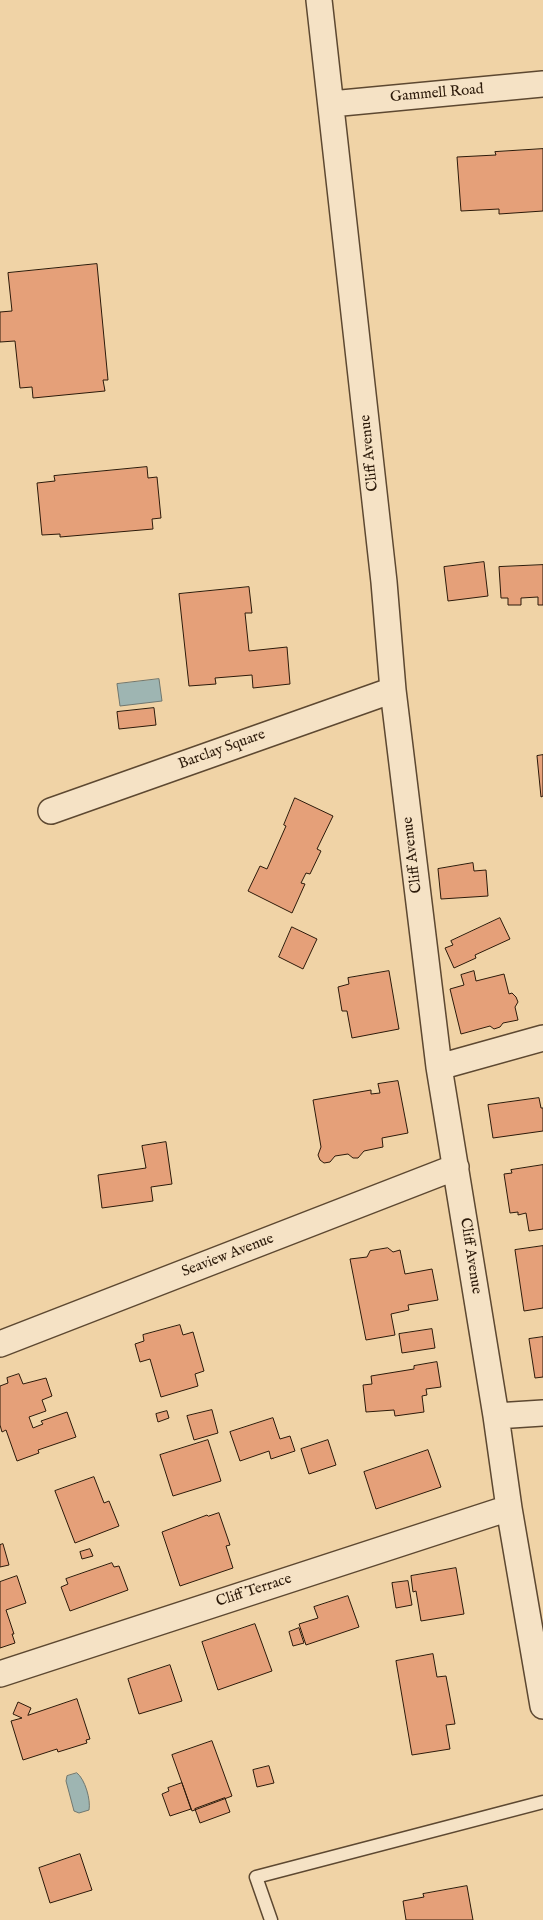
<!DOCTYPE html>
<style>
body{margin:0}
canvas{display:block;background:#f0d3a6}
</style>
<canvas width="543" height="1920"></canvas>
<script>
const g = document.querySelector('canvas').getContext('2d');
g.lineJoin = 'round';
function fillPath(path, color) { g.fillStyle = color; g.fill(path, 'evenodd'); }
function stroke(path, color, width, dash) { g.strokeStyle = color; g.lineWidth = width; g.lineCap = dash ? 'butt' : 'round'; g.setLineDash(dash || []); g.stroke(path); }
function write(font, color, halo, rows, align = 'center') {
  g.font = font + ' "IM FELL English",serif'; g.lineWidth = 4; g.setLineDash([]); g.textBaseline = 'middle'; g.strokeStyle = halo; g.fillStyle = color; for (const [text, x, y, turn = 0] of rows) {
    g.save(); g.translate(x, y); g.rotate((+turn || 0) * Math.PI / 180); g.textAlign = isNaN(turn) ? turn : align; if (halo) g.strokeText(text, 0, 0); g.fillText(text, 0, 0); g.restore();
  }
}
const water = new Path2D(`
 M159,679L162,701L120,706L117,684Z
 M77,1773C85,1779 91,1800 89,1810L79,1813L74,1811L66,1781L67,1776Z`);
const building = new Path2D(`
 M543,149V211L499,214V209L461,211L457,157L496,155L495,152Z
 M97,264L108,380H103L105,391L33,398L32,387L20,388L15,341L0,342V312L12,311L8,273Z
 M147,467L148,478L157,477L161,518L152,519L153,529L60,537V534L42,535L37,483L55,481L54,476Z
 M484,562L488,596L448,601L444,567Z
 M543,565V605H538V597L521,598V605H508V598H501L499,567Z
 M249,587L252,613H245L249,651L287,647L290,684L253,688L252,675L215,678L216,684L189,686L179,594Z
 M154,708L156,725L119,729L117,712Z
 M543,755V796L541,797L537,756Z
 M295,798L333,816L317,849L321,851L310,874L306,873L301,883L305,884L292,913L248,891L260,866L267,869L286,826L284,825Z
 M473,863L474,871L486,870L488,896L441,899L438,869Z
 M500,918L510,939L475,955L476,958L454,968L445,948L453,945L451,941Z
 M292,927L317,939L303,969L279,957Z
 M389,971L399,1029L352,1038L347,1011H342L338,987L349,984L348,978Z
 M474,971L476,981L504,974L509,994L512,993L516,997L518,1002L515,1007L518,1020L503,1023L500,1027L494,1029L490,1026L461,1034L450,989L464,985L461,975Z
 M398,1081L408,1133L382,1138L383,1147L364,1151L358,1158H353L348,1154L335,1156L330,1162L324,1163L320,1160L318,1155L321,1147L313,1100L371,1090V1094L380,1093L378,1084Z
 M539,1098L541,1108H543V1131L493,1138L488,1105Z
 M166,1142L172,1184L151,1187L153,1201L102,1208L98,1175L146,1168L142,1146Z
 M543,1165V1229L529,1231L526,1213L518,1215V1212L510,1213L504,1174L512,1173L511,1170Z
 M543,1246V1308L524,1311L515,1250Z
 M388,1248L393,1252L400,1250L405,1274L432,1269L438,1300L408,1305L409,1310L391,1314L395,1335L366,1340L350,1259L367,1257L370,1251Z
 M180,1325L183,1335L193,1332L204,1371L195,1374L198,1386L161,1397L150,1359L140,1362L135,1344L144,1341L143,1335Z
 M432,1329L435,1348L402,1353L399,1334Z
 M543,1337V1377L535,1378L529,1339Z
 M437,1362L441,1387L426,1389L427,1395L422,1396L424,1412L395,1416L394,1410L366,1412L363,1385L372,1384L371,1376L414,1369V1366Z
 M19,1374L23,1384L46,1378L52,1396L42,1400L46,1411L29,1417L33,1428L43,1424L41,1421L67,1412L76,1437L38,1450L39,1453L17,1461L6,1430L2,1432L0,1425V1386L8,1383L7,1378Z
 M212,1410L218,1433L194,1440L187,1416Z
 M167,1411L169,1418L158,1422L156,1414Z
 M273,1418L280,1439L290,1436L295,1451L271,1459L269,1451L240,1461L230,1432Z
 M208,1440L221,1481L173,1496L160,1455Z
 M328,1440L336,1465L309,1474L301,1449Z
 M428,1450L441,1487L376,1509L364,1472Z
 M94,1477L104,1503L109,1501L119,1526L75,1543L55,1491Z
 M219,1513L230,1545L226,1546L233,1568L180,1586L162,1532L207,1515L208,1516Z
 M3,1544L9,1565L0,1567V1545Z
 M90,1549L93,1556L82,1559L80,1552Z
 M112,1563L114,1567L119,1566L128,1590L70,1611L61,1587L68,1584L66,1579Z
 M456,1568L464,1614L421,1621L416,1591L413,1592L411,1576Z
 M17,1576L26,1603L6,1610L14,1634H12L15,1643L0,1648V1582Z
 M408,1581L412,1605L396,1608L392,1583Z
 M348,1596L359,1627L306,1645L299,1624L318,1618L314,1607Z
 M255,1624L272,1671L218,1690L202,1642Z
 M299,1628L304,1643L293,1646L289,1632Z
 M433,1654L437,1677L446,1676L455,1724L446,1725L450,1749L412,1755L396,1661Z
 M170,1665L182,1701L139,1714L128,1679Z
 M77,1699L90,1739L86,1740L87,1743L58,1752L57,1749L23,1760L11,1721L22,1718L13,1714L18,1702L31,1708L28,1715Z
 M212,1741L232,1796L192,1811L172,1755Z
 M269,1766L274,1783L257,1787L253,1770Z
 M182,1783L191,1809L170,1816L162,1794L169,1791L168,1788Z
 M225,1798L230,1812L200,1823L195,1809Z
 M80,1854L92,1890L50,1903L39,1868Z
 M467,1886L473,1920H406L403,1901L424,1897L423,1894Z`);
const lane = new Path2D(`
 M271,1920L256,1877L543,1802`);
const street = new Path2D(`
 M319,0L384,582L393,690L439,1067L496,1416L509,1508L543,1706
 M331,104L543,84
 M51,811L393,690
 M439,1067L543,1038
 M0,1344L456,1167
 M496,1416L543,1413
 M0,1674L509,1508`);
const streetNames = [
 ["Gammell Road",437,94,-5],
 ["Cliff Avenue",370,453,-96],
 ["Barclay Square",222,750,-20],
 ["Cliff Avenue",413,855,-97],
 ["Seaview Avenue",228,1256,-21],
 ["Cliff Avenue",470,1256,81],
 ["Cliff Terrace",254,1591,-18]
];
fillPath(water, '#9eb5b2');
stroke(water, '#70776f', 1);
fillPath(building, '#e5a079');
stroke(building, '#2c1a0a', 1);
stroke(lane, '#5d4831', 15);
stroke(street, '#5d4831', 28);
stroke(lane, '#f5e2c5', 12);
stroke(street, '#f5e2c5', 25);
write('15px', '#2c1a0a', '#f5e2c5', streetNames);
</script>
